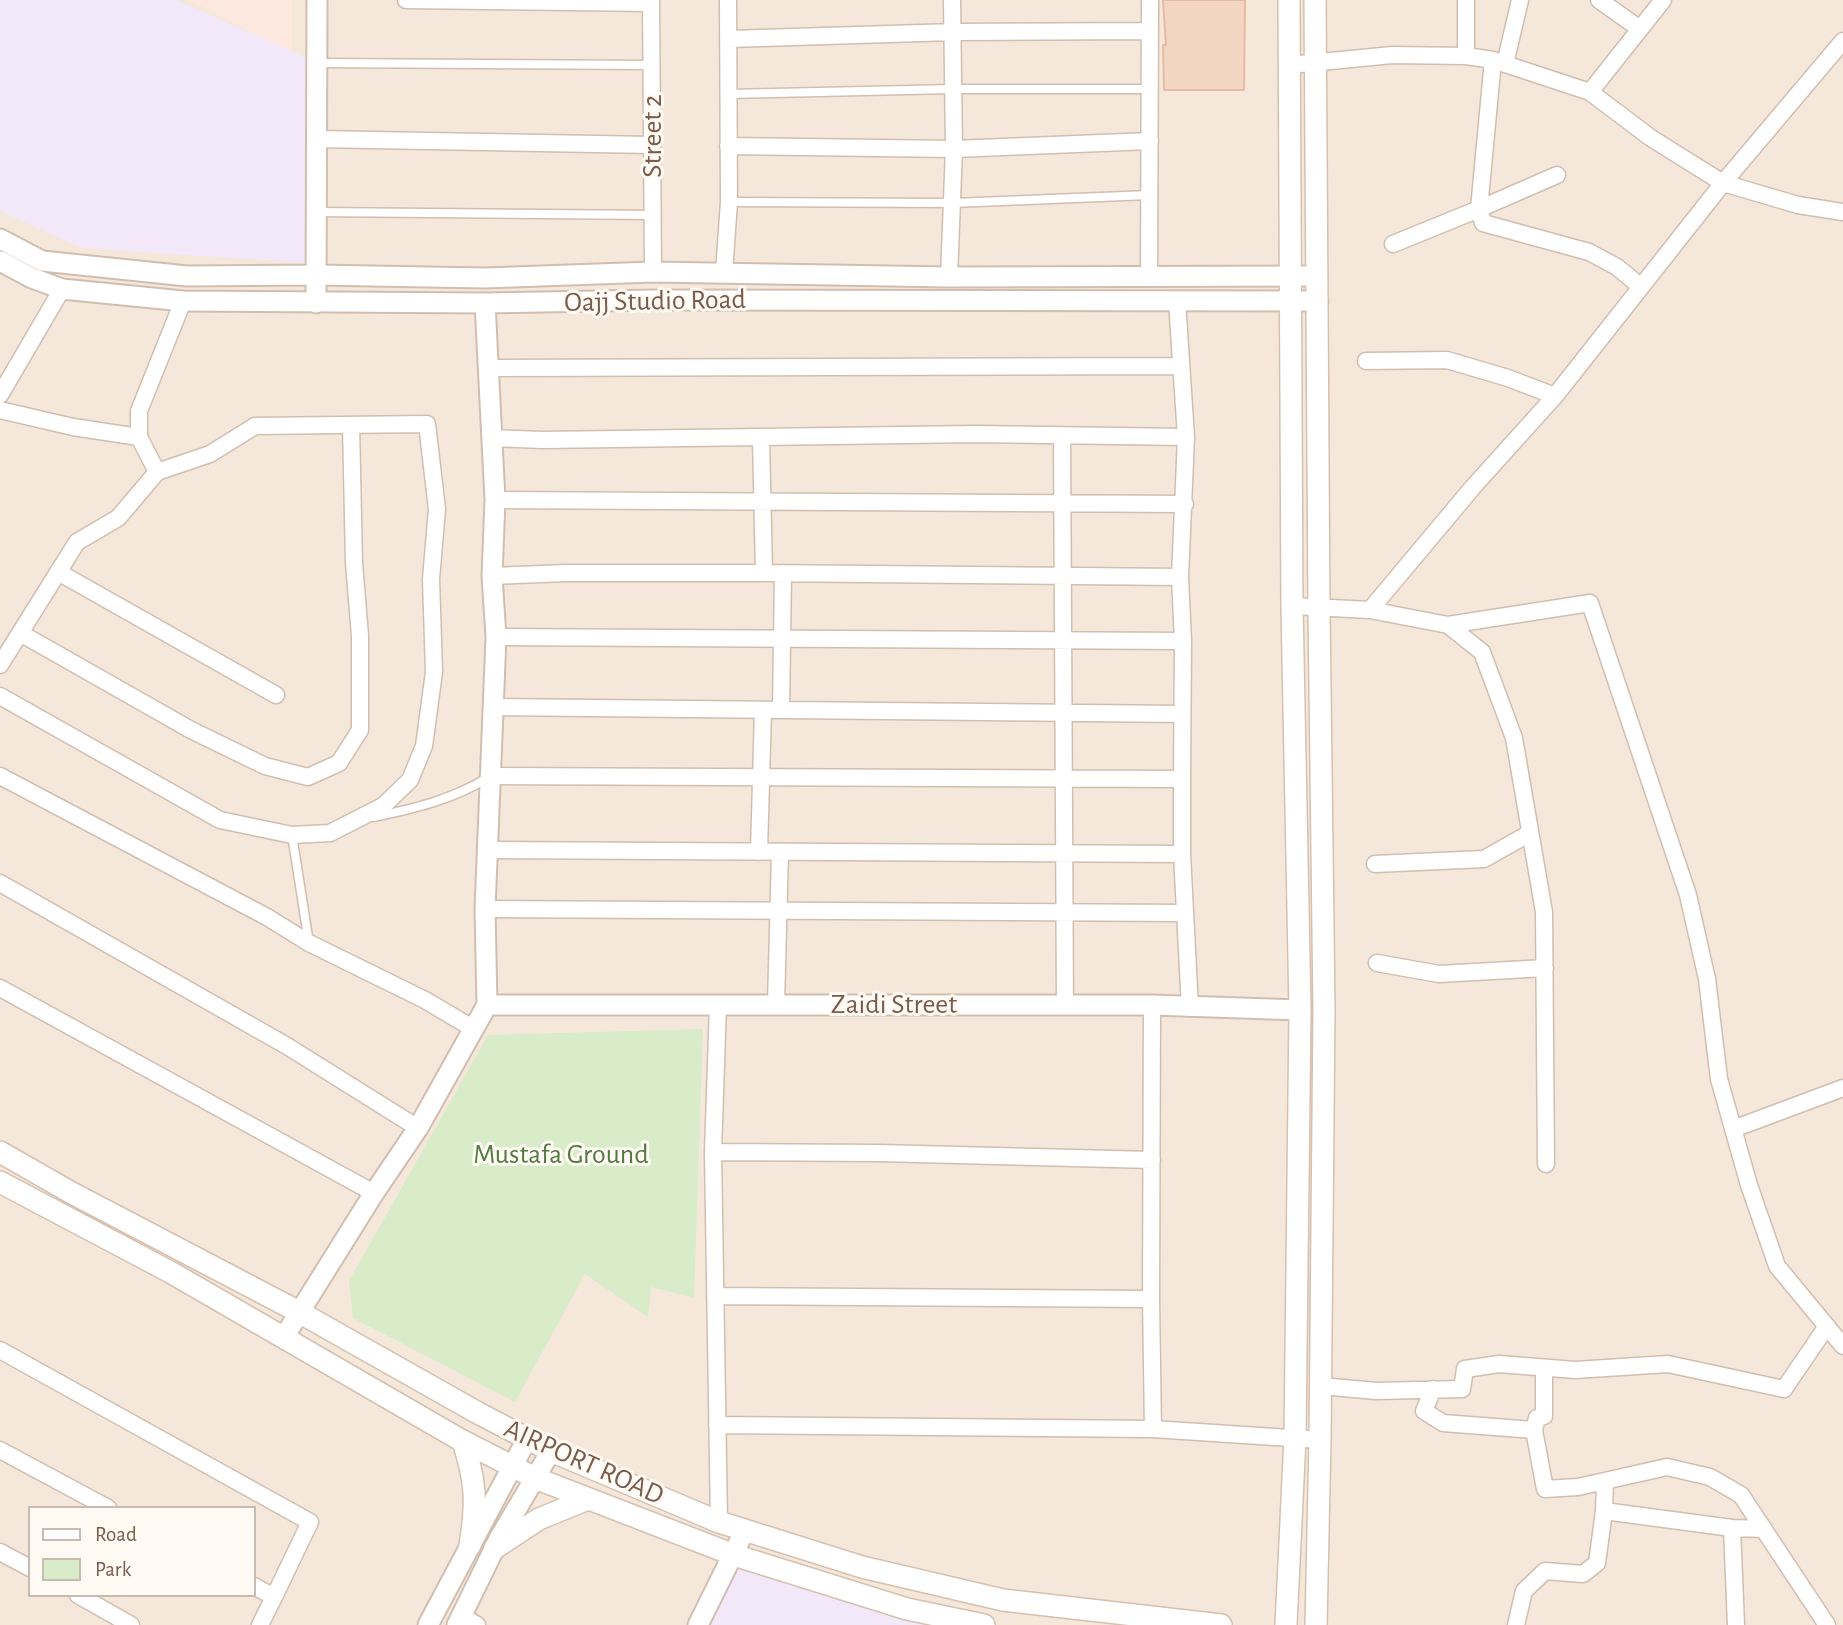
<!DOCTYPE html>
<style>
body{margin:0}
#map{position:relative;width:1843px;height:1625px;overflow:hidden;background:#fdf6ec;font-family:"Alegreya Sans",sans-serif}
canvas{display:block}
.legend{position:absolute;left:28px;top:1506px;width:228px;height:91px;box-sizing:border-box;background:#fffaf3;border:2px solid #cabbb1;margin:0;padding:9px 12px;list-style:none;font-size:21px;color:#7a5c4d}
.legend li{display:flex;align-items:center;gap:14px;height:35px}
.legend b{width:35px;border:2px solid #cabbb1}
</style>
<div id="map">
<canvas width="1843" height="1625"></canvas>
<ul class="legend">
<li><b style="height:9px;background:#fff"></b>Road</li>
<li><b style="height:19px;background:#d8ecc9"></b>Park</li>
</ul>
</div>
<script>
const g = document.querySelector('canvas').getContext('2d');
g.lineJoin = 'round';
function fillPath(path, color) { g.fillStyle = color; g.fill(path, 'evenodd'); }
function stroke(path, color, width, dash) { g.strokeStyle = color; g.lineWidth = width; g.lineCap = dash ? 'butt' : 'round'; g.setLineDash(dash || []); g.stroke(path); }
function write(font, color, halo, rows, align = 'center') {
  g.font = font + ' "Alegreya Sans",sans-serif'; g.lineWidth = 6; g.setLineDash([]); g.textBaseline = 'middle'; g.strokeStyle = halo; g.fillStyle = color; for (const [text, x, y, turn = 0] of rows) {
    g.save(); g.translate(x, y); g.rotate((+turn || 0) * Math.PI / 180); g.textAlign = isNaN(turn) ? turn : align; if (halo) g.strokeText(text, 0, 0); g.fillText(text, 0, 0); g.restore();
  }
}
const residential = new Path2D(`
 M0,0H1843V1625H0ZM30,1508H254V1595H30Z`);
const commercial = new Path2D(`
 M189,0H292V54Z`);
const education = new Path2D(`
 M0,0H177L311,60L310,263L82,248L0,211Z
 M734,1555L984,1625H698Z`);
const green = new Path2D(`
 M703,1029L694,1298L651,1287L648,1317L585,1274L515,1402L353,1318L349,1281L488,1035Z`);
const building = new Path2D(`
 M1163,0H1245L1244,90H1164L1163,45H1166Z`);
const service = new Path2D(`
 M316,63L652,65
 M729,94L953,89H1150
 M729,202L953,203L1149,195
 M317,212L654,215
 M373,817C414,809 454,799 489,777
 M292,835L309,943`);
const minor = new Path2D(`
 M406,0L651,3
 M651,0L653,272
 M1466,0V56
 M1599,0L1640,29
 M729,39L953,32L1150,31
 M1493,60L1479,209L1483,223L1589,252L1617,267L1640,286
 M1505,64L1520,0
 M1290,65L1392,55L1466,56L1493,60L1590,92L1651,138L1723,183L1798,205L1843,212
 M1590,92L1663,0
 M316,139L652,145
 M728,146L954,149L1150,141
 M1393,244L1479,209L1557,175
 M724,272L729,202L728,0
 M1149,276L1150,0
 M949,277L954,149L952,0
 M1177,301L1186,437L1180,577L1183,641L1182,779V854L1190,1008
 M1366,361L1447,360L1508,378L1555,396
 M489,368L1180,366
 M0,395L62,289
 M0,410L73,427L139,437
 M1062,435L1065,1005
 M491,438L543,440L976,434L1186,437
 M761,438L764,573
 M495,500L1185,504
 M58,572L276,695
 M492,576L566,573H764L1180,577
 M1292,606L1370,610L1473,487L1555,396L1723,183L1843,41
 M1370,610L1448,625L1482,652L1514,738L1544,912L1546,1164
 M1448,625L1590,603L1688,895L1707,979L1719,1079L1749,1185L1777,1266L1843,1346
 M20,633L191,730L265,766L308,777L339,763L360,730V636L354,563L351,425
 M496,637L1183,641
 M0,665L77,542L118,518L157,472
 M0,696L220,820L292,835L330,833L383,806L410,780L424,746L434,672L431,579L437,509L427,424L255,426L210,454L157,472L139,437V411L183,301
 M492,707L1182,714
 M781,710L783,573
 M0,776L267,917L309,943L425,1000L474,1029
 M490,776L1182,779
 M489,850L1182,854
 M759,852L763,710
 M1375,864L1484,859L1530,833
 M0,883L287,1046L418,1128
 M485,909L1185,913
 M1377,963L1439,974L1545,968
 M0,988L374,1193
 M718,1005L713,1152L719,1522
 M776,1005L780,852
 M1733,1129L1843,1088
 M713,1152L879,1153L1152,1160
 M715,1296L1151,1299L1153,1429
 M1151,1299L1152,1005
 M0,1350L310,1522L274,1597L254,1586
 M1544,1368V1416L1537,1418L1534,1430L1545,1489L1578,1487L1667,1467L1710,1477L1741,1495L1827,1625
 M1321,1386L1376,1391L1462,1389L1465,1369L1499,1364L1575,1370L1668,1364L1784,1389L1827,1326
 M1433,1389L1424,1411L1443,1423L1534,1430
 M717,1425L1153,1429L1320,1440
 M0,1450L108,1508
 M1604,1511L1732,1528L1764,1529
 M1732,1528L1736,1625
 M0,1552L30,1568
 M78,1595L131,1625
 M462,1616L477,1625
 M260,1625L274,1597
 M1516,1625L1524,1591L1545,1571L1583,1574L1597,1563L1604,1511L1605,1481`);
const tertiary = new Path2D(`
 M0,239L42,261L187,276L316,275L485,278L653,272L949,277L1317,276
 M0,261L32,278L62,289L183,301L485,303L654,300L1318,301
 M316,303L317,0
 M487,1005H1152L1300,1010
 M284,1337L374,1193L418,1128L487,1005L485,909L496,637L492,576L495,500L485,303
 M428,1625L527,1439
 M457,1625L500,1537L551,1451
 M698,1625L745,1530`);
const secondary = new Path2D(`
 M1315,0L1319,608L1324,1010L1320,1440L1316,1625
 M0,1152L70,1192L299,1312L478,1413L551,1451L719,1522L862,1567L1003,1600L1221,1625
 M0,1182L172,1273L459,1439L535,1478L734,1555L907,1609L984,1625
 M463,1441C476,1482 477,1503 470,1545
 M495,1548L539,1519L588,1499
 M1286,1625L1295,1438L1300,1010L1292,606L1289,0`);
const streetNames = [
 ["Street 2",653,136,-90],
 ["Oajj Studio Road",655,301,-1],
 ["Zaidi Street",894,1005],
 ["AIRPORT ROAD",584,1462,24]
];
const parkNames = [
 ["Mustafa Ground",561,1155]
];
fillPath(residential, '#f5e8da');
fillPath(commercial, '#fde8e0');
fillPath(education, '#f3e8fa');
fillPath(green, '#d8ecc9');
fillPath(building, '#f3d5c3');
stroke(building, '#e6bba3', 2);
stroke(service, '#d1beb0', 11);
stroke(minor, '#d1beb0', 19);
stroke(tertiary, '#d1beb0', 23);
stroke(secondary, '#d6c0b0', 24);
stroke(service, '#fff', 8);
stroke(minor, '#fff', 16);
stroke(tertiary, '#fff', 19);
stroke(secondary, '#fff', 21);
write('28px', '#7a5c4d', '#fffaf3', streetNames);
write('28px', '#537a41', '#fffaf3', parkNames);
</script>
